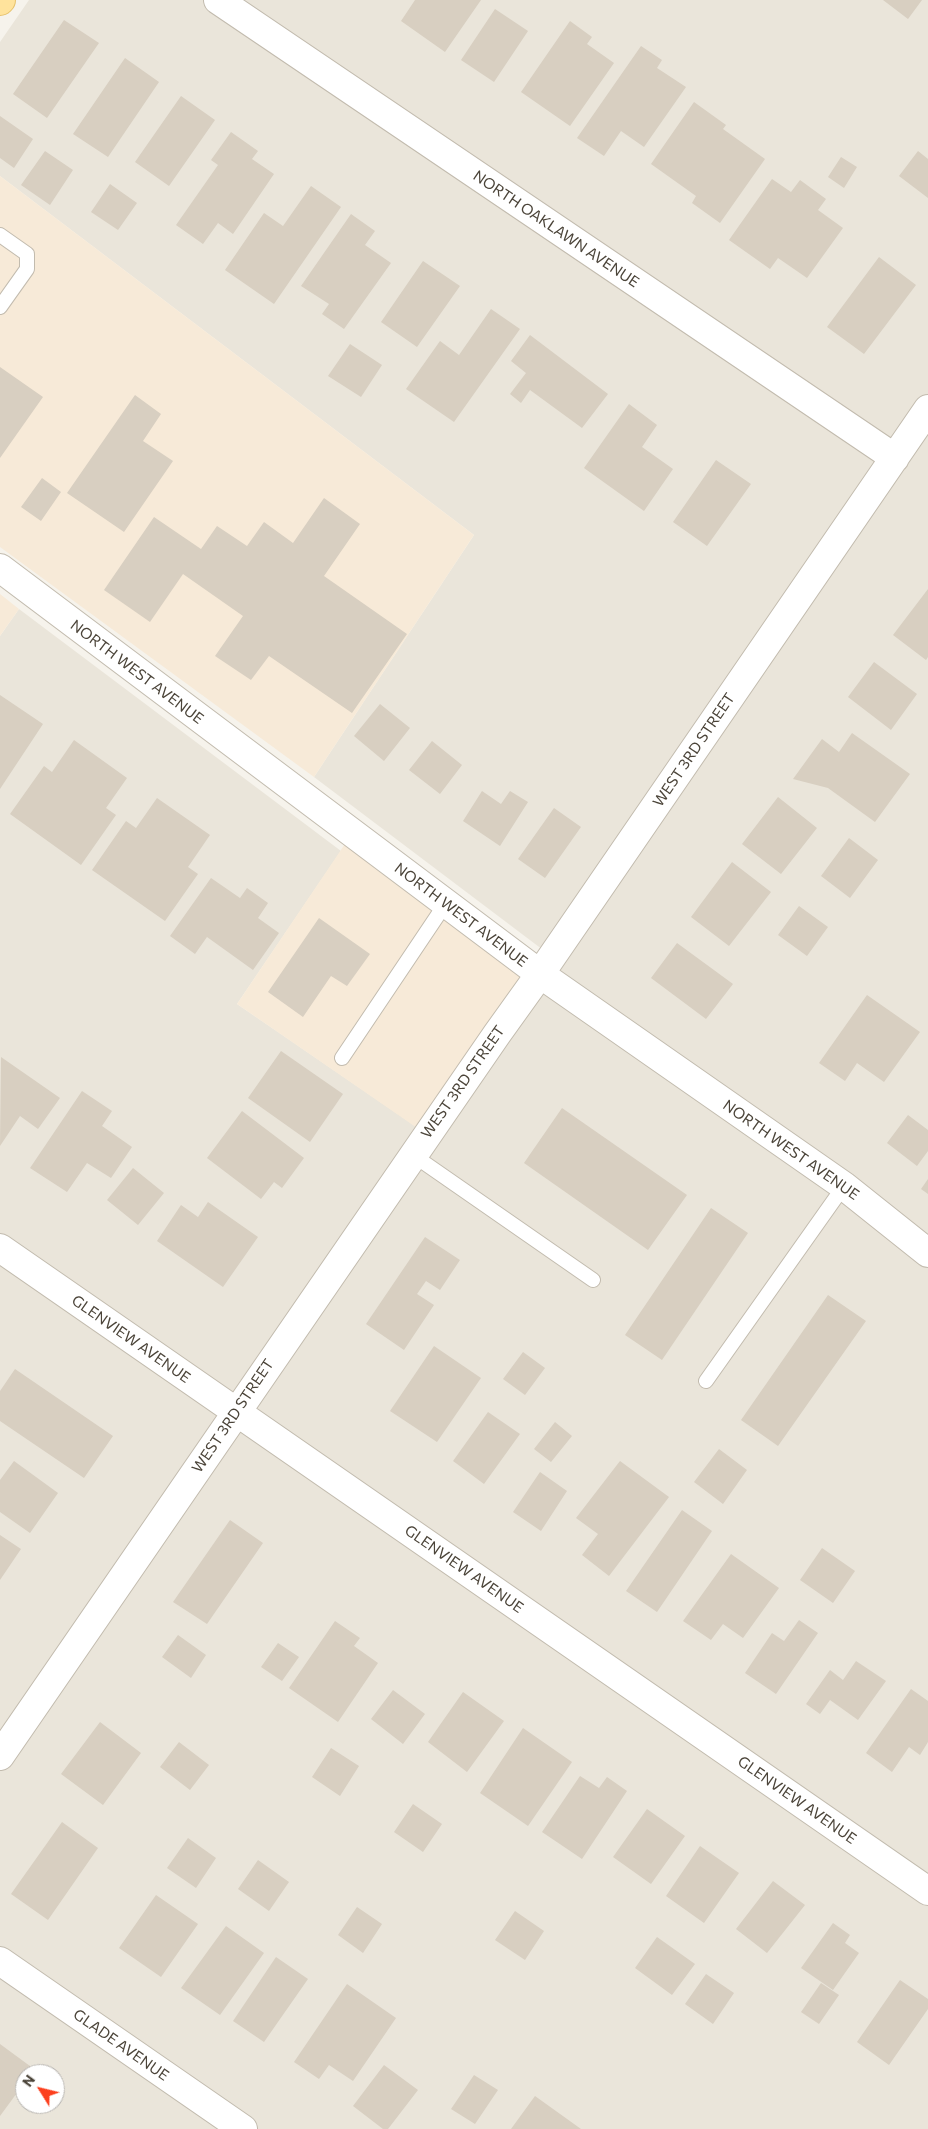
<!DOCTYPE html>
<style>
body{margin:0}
#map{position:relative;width:928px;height:2129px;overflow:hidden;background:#f6f3ec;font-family:Commissioner,sans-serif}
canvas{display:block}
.north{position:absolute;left:15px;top:2064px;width:50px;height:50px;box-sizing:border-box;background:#fff;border:1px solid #b7b4b0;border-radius:50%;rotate:306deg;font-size:14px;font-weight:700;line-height:20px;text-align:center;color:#4b4439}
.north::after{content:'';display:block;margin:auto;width:18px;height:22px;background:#fc3f1d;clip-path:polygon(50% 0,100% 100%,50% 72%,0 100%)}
</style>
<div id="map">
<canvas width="928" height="2129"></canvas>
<div class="north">N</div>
</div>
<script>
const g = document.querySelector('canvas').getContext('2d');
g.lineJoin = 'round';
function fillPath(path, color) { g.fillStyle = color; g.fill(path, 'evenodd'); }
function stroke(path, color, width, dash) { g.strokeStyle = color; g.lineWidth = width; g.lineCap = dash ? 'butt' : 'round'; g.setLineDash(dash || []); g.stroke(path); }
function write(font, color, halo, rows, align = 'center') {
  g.font = font + ' Commissioner,sans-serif'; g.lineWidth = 4; g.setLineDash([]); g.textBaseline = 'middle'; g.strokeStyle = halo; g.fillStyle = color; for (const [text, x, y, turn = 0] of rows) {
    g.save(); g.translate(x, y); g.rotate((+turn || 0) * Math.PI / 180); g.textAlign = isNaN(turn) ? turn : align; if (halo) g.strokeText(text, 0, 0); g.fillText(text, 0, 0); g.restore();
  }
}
const residential = new Path2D(`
 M29,0H928V2129H0V636L19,609L341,851L237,1004L436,1140L563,965L314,777L474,535L0,176V42ZM25,2074H55V2104H25Z`);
const commercial = new Path2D(`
 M0,176L474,535L314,777L0,547Z
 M0,594L19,609L0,636Z
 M349,838L548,987L436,1141L237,1004Z`);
const building = new Path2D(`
 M415,0H481L445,52L401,21Z
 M883,0H922L908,19Z
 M495,9L528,31L494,82L461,60Z
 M64,20L99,43L47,118L13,94Z
 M570,21L592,37L587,44L614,63L570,126L521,92Z
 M641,46L662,60L657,68L686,87L644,147L621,131L604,156L577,138Z
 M125,58L159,82L108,157L73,134Z
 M181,96L215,120L169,186L135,162Z
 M694,102L726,125L723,129L765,159L720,223L692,203L696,196L651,164Z
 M0,116L33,139L14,168L0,158Z
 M231,132L258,151L252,159L274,174L233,234L218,223L203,244L176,225L218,165L211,160Z
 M45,151L73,170L50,205L21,185Z
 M918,151L928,159V198L899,176Z
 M841,157L857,167L844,188L828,177Z
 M772,179L791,192L800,180L826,199L818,210L843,228L807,278L778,258L770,269L729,240Z
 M110,184L137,203L118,230L91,212Z
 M311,186L341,207L274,304L225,270L264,213L283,226Z
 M351,214L375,231L365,245L391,263L344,329L322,314L329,304L301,286Z
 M879,257L916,285L864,354L827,327Z
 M423,261L460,286L417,347L381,322Z
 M491,309L520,329L454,422L406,389L440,341L459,355Z
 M530,335L608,394L582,428L530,390L521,403L510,394L526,373L511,361Z
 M350,344L382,365L361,397L328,376Z
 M0,367L43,397L0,458Z
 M135,395L161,414L143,441L173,461L124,532L67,493Z
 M629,404L657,425L642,447L673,469L644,511L584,468Z
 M716,460L751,484L707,546L673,522Z
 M42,478L61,492L41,521L21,507Z
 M324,498L360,524L324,576L407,634L352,713L269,656L251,680L215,656L243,616L183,574L150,622L104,590L154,517L201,549L217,526L247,546L264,522L293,543Z
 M928,589V657L926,660L893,635Z
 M874,662L917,694L891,730L848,697Z
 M0,695L43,724L0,789Z
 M380,704L410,728L384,761L354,736Z
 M852,733L910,774L875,822L828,788L793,779L822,739L839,752Z
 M74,740L127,778L106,808L116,815L81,865L10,814L44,766L52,772Z
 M432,741L462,765L440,794L409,770Z
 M482,791L501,804L510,791L528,802L500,846L463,821Z
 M778,797L817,828L781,874L742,844Z
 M157,798L210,835L188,867L198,874L165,921L92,870L126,821L136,828Z
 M554,808L581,827L545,878L518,859Z
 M849,838L878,860L850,898L821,876Z
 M732,862L771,892L729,946L691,917Z
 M211,878L240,898L247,888L268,903L258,918L279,933L253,970L207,937L195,954L170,936Z
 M799,906L828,927L807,956L778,935Z
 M319,918L370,954L347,986L331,976L303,1017L268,992Z
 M677,943L733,984L706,1019L651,978Z
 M867,995L920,1032L884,1082L857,1063L845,1081L819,1063Z
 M281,1051L343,1094L310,1142L248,1098Z
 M1,1057L60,1098L38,1129L20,1116L0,1146Z
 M82,1091L112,1111L102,1126L132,1147L111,1178L87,1163L67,1192L30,1168Z
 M562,1108L687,1195L648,1250L524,1163Z
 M242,1111L304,1158L282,1188L274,1182L261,1199L207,1158Z
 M908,1115L928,1130V1151L917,1166L887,1143Z
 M133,1168L164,1193L138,1225L107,1200Z
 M928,1179V1194L921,1189Z
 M208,1202L258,1237L223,1287L157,1241L181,1205L198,1217Z
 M711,1208L748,1233L662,1360L625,1335Z
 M425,1237L460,1260L440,1290L426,1281L417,1294L434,1305L404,1350L366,1324Z
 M828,1295L866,1321L778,1446L741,1420Z
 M434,1346L481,1378L437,1442L390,1411Z
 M523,1352L545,1368L525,1395L503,1379Z
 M15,1369L113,1436L84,1478L0,1421V1391Z
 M488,1412L520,1434L484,1484L453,1461Z
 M555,1422L572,1436L551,1462L534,1449Z
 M719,1449L747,1470L723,1504L694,1482Z
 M14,1461L58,1493L30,1533L0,1512V1480Z
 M620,1461L669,1497L609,1576L582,1555L598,1534L576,1518Z
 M540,1472L567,1491L541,1531L513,1512Z
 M682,1510L712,1531L657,1612L626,1591Z
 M230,1520L263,1543L207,1624L173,1602Z
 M0,1535L21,1549L0,1580Z
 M822,1548L855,1571L833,1603L800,1580Z
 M731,1554L779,1588L743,1638L723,1624L711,1640L683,1621Z
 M799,1620L818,1633L776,1694L745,1673L772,1633L784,1641Z
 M335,1621L360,1638L354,1646L378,1663L338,1722L289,1688Z
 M178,1635L206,1655L191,1678L162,1657Z
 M278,1643L299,1657L282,1681L261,1667Z
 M856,1661L886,1681L858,1720L830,1700L820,1714L806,1704L830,1670L843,1680Z
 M911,1689L928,1701V1742L920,1755L909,1747L892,1772L866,1753Z
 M393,1690L425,1714L403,1744L371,1719Z
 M463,1692L504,1721L467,1772L428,1742Z
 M100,1722L141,1753L103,1805L61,1774Z
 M523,1728L572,1762L528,1826L480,1793Z
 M179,1742L209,1765L190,1790L160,1767Z
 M331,1748L359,1766L340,1796L312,1777Z
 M580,1776L599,1788L607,1777L627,1791L582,1859L542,1832Z
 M413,1804L442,1824L423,1852L394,1832Z
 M647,1809L685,1836L651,1884L613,1857Z
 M62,1822L98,1848L48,1920L11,1894Z
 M188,1838L216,1858L196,1888L167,1868Z
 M700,1846L739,1873L704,1923L666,1896Z
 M258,1860L289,1882L269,1911L238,1889Z
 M773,1881L805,1905L767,1953L736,1929Z
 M156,1895L198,1924L161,1977L119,1948Z
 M357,1907L382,1924L363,1953L338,1935Z
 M515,1911L544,1931L525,1960L495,1940Z
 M833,1923L850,1935L845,1943L859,1953L833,1990L801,1968Z
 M226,1926L264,1953L220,2015L181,1988Z
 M657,1937L695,1964L672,1995L635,1968Z
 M276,1957L308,1979L264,2042L233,2021Z
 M706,1974L734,1993L713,2024L685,2004Z
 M900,1980L928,1999V2009L889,2065L857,2042Z
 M821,1983L839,1995L819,2024L801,2012Z
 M347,1984L396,2018L353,2081L329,2065L319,2079L294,2062Z
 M0,2044L34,2069L31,2074H25V2082L0,2116Z
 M384,2065L418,2090L388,2129H383L353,2106Z
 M474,2075L498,2090L475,2124L451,2109Z
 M535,2096L581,2129H511Z`);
const lane = new Path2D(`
 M0,235L27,254V269L0,307
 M342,1058L446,903
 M413,1155L593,1280
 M706,1381L844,1186`);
const street = new Path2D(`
 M218,0L895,458
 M0,568L540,974L844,1186L928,1253
 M0,1248L928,1891
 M0,1756L497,1034L540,974L928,409
 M0,1961L243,2129`);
const primary = new Path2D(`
 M0,1L1,0`);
const streetNames = [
 ["NORTH OAKLAWN AVENUE",556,229,34],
 ["NORTH WEST AVENUE",137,672,37],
 ["WEST 3RD STREET",694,750,-56],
 ["NORTH WEST AVENUE",461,915,37],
 ["WEST 3RD STREET",463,1082,-55],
 ["NORTH WEST AVENUE",791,1150,35],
 ["GLENVIEW AVENUE",131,1339,35],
 ["WEST 3RD STREET",233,1416,-56],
 ["GLENVIEW AVENUE",464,1569,35],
 ["GLENVIEW AVENUE",797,1800,35],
 ["GLADE AVENUE",121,2045,35]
];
fillPath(residential, '#eae5da');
fillPath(commercial, '#f7ead8');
fillPath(building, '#d8cfc1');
stroke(lane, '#c2bbae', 16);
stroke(street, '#c2bbae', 30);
stroke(primary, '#e6c16a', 30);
stroke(lane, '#fff', 14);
stroke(street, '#fff', 28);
stroke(primary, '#ffe39c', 28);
write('15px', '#4b4439', '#fff', streetNames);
</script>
